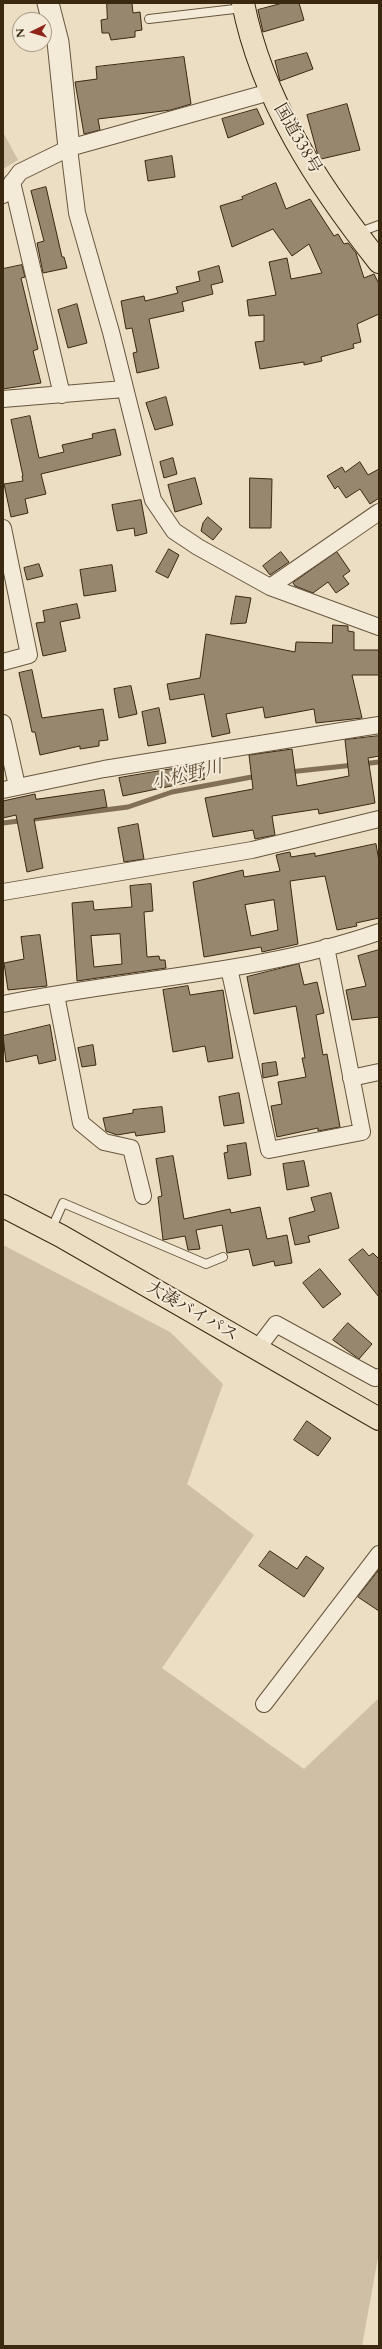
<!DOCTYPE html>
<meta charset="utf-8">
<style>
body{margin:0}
#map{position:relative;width:382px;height:2349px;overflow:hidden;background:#ecdec3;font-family:Cardo,serif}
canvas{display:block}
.frame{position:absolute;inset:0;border:4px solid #3b2811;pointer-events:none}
.north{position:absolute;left:12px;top:12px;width:40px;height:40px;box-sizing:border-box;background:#f3ead8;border:1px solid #a99c88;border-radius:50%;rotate:265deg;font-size:11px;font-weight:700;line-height:16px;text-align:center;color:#3b2811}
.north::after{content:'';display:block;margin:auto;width:14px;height:18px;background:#8f2418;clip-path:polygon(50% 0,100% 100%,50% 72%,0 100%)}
</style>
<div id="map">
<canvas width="382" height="2349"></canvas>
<div class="frame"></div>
<div class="north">N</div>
</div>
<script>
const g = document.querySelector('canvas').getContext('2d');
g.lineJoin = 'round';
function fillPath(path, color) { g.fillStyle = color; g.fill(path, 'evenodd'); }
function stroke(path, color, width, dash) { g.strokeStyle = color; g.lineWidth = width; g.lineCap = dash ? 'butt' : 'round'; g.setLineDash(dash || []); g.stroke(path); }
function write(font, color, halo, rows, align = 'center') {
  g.font = font + ' Cardo,"Noto Serif JP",serif'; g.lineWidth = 4; g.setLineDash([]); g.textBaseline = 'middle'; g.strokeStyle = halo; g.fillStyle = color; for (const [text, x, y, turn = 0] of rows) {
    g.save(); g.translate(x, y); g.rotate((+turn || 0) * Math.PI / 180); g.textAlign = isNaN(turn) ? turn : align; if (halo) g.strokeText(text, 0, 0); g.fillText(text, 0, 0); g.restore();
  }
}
const green = new Path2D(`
 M3,132L18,160L3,169Z
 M3,1245L170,1332L223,1384L187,1484L254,1535L162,1668L304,1769L379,1698V2252L362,2346H3Z`);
const stream = new Path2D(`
 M362,764L379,762
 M289,772L354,765
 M3,823L128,807L172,792L257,776`);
const building = new Path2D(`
 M107,3H132L133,13L140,12L142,30L135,31V37L111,40L109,33H102L101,20L107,19Z
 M283,3H299L304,20L263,32L258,10Z
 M307,53L313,69L280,81L275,61Z
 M184,57L191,104L171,110L98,119L100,130L84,134L75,82L97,79L96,67Z
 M347,104L360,150L321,159L317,152L307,115Z
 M257,109L264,124L228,138L222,119Z
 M172,156L175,177L148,181L145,161Z
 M276,183L286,209L310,199L334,236L338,234L344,244L348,243L356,253L364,278L374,274L379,284V314L357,324L361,342L353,344L354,348L321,357L322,361L304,365V362L260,369L255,342L264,341V315L249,316L247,300L276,295L269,262L287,258L291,279L322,273L309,244L292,256L273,229L232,247L220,206L243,199L242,197Z
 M46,187L62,257H64L67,268L43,273L37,243L44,241L31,191Z
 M22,265L25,277L21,278L38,349L33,351L41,383L3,389V269Z
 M219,266L223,282L211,285L213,294L182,302L184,311L149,319L159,368L137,373L133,353L137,352L132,328L126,329L121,301L144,296L145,301L178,293L176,287L200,281L198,272Z
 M77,304L87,343L68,348L58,310Z
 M166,397L173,425L155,430L146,403Z
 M30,416L39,458L64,452L62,445L93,438L92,434L115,429L121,455L41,474L46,494L25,499L28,513L11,517L4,484L23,481L22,476H23L11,420Z
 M173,458L177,474L164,478L160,462Z
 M360,462L368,475L379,469V498L370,504L360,489L346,498L338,486L335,489L327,476L342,467L345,472Z
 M195,478L202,504L175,512L168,485Z
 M250,478L272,479L271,528H250Z
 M141,500L147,533L135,536L134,528L117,531L112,505Z
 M208,517L222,529L213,540L201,531L203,523Z
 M169,549L179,555L168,578L156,572Z
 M281,552L289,562L270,575L263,566Z
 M337,552L350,571L343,576L349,584L336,593L328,582L313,593L295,586L293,583Z
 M39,564L43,576L27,580L24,568Z
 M112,565L116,591L84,596L80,570Z
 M236,596L251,598L246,623L231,624Z
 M77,604L80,618L60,622L66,651L43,656L36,623L45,622L43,611Z
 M333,625L348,626V631L354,632V650H379V675H352L362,718L316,723L314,709L265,718L263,707L226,714L230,733L212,737L204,694L170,700L167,684L200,678L206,634L295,652L296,642L332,643Z
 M32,670L42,718L103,709L108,740L99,741V746L80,749V746L40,755L35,732H32L19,673Z
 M131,686L137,714L119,718L114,689Z
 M159,708L166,743L148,746L142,712Z
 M379,736V756L368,758L375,803L319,814L318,809L272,816L275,835L255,839L253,830L213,837L205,798L253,789L249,755L292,749L297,786L349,776L345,740Z
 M202,764L205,779L123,796L119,778Z
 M104,790L107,807L34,819L43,868L27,872L16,815L3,818V801L35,794L36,799Z
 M138,824L144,859L124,862L118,828Z
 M376,844L379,861V918L356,923L357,926L337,930L325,876L290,881L298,944L262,952L261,947L204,957L193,882L243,870L244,877L280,871L276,855L290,852L291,857L315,853V856ZM274,900L278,930L251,936L245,905Z
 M151,884L153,911L144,912L147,957L159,956L160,960H165L166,968L77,981L72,903L93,901L94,910L132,907L130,886ZM120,934L122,964L94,967L91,936Z
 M40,935L47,986L8,990L4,963L24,959L21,937Z
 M379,950V1017L352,1020L346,990L366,986L358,956Z
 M299,964L304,985L317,982L324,1013L316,1015L323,1055L327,1054L340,1127L318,1131V1128L277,1137L271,1106L282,1104L278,1082L306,1077L302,1058H305L296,1006L254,1014L247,977Z
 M188,986L190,995L223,990L233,1058L208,1062L205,1046L173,1052L163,990Z
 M50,1025L56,1060L39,1064L37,1055L6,1062L3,1036Z
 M93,1045L96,1065L82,1067L78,1048Z
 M276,1062L278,1075L263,1078L262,1064Z
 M239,1093L244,1123L224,1126L219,1097Z
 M162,1107L165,1132L136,1136L135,1132L117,1135L106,1131L103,1118L133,1113V1110Z
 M246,1143L251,1175L228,1179L224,1153L228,1152L227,1146Z
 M173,1156L184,1219L230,1209L231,1213L260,1207L267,1239L287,1235L292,1263L275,1266L274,1261L253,1266L249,1249L227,1253L222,1225L196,1230L200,1249L188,1250L185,1236L163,1240L158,1197L162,1196L156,1159Z
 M304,1161L309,1186L287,1190L283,1164Z
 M331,1193L339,1228L308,1236L310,1242L295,1245L289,1218L315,1211L311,1198Z
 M363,1249L369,1256L373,1253L379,1259V1297L349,1260Z
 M320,1269L341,1294L323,1308L303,1283Z
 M348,1323L372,1344L359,1359L333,1340Z
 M307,1421L331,1438L318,1456L294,1440Z
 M270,1551L297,1569L306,1556L324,1568L304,1597L259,1566Z
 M379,1570V1611L358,1597Z`);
const service = new Path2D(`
 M149,19L243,8
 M357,233L379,225
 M51,1230L63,1203L206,1264L223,1257`);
const minor = new Path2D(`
 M69,148L77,213L111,332L153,500L174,531L198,547L270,587L379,627
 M12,182L62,395
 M3,195L20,172L69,148L270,92
 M3,399L124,389
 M3,528L29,655L3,662
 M270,587L379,512
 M3,723L17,786
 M3,790L104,769L379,725
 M3,892L252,850L379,819
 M229,968L269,1150L362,1132L326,947
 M56,995L81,1123L104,1142L131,1148L143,1196
 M3,1004C128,978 258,974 379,932
 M351,1078L379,1072
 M257,1349L276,1324L375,1378L379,1377
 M264,1704L379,1554`);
const tertiary = new Path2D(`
 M48,3L58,42L69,148`);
const trunk = new Path2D(`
 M243,3C262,100 318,185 379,262
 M3,1206L61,1236L379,1419`);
const streetNames = [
 ["国道338号",297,139,60],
 ["大湊バイパス",192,1312,30]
];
const waterNames = [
 ["小松野川",187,776,-14]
];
fillPath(green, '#cebfa5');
stroke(stream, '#817057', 5);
fillPath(building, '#97876e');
stroke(building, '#3b2811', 1);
stroke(service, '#67563e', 10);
stroke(minor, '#67563e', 18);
stroke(tertiary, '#67563e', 23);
stroke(trunk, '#3b2811', 24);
stroke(service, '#f3ead8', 8);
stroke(minor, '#f3ead8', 16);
stroke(tertiary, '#f3ead8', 21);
stroke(trunk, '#ecdec3', 22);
write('17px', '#3b2811', '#f3ead8', streetNames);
write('italic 18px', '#5e4c34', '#f3ead8', waterNames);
</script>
